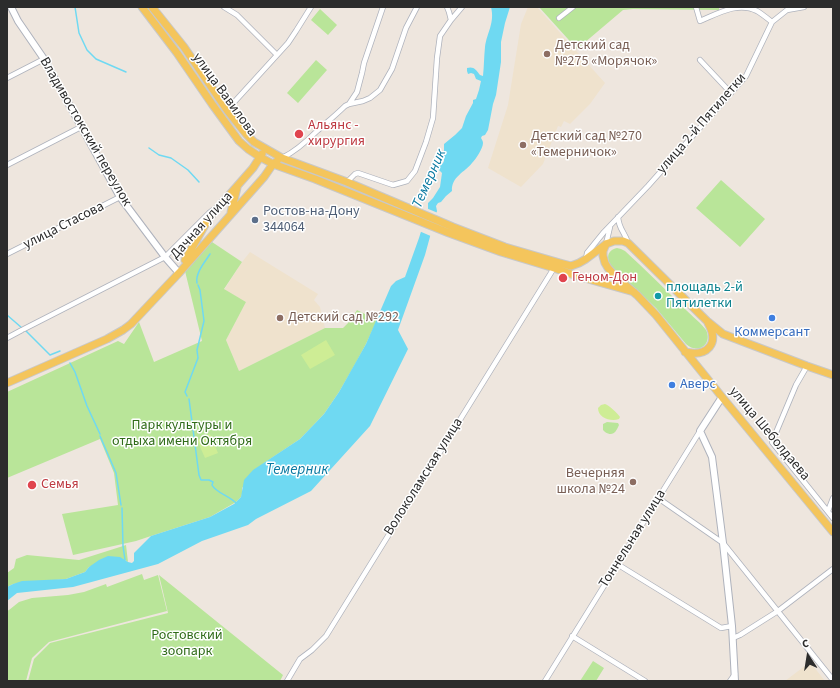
<!DOCTYPE html>
<meta charset="utf-8">
<style>
body{margin:0}
#map{position:relative;width:840px;height:688px;overflow:hidden;background:#eee6de;font-family:"Source Sans 3",sans-serif}
canvas{display:block}
.frame{position:absolute;inset:0;border:8px solid #2c2c2c;pointer-events:none}
.north{position:absolute;left:788px;top:636px;width:40px;height:40px;-webkit-text-stroke:3px #fff;paint-order:stroke;rotate:348deg;font-size:11px;font-weight:700;line-height:16px;text-align:center;color:#2c2c2c}
.north::after{content:'';display:block;margin:auto;width:14px;height:18px;background:#2c2c2c;clip-path:polygon(50% 0,100% 100%,50% 72%,0 100%)}
</style>
<div id="map">
<canvas width="840" height="688"></canvas>
<div class="frame"></div>
<div class="north">С</div>
</div>
<script>
const g = document.querySelector('canvas').getContext('2d');
g.lineJoin = 'round';
function fillPath(path, color) { g.fillStyle = color; g.fill(path, 'evenodd'); }
function stroke(path, color, width, dash) { g.strokeStyle = color; g.lineWidth = width; g.lineCap = dash ? 'butt' : 'round'; g.setLineDash(dash || []); g.stroke(path); }
function write(font, color, halo, rows, align = 'center') {
  g.font = font + ' "Source Sans 3",sans-serif'; g.lineWidth = 3; g.setLineDash([]); g.textBaseline = 'middle'; g.strokeStyle = halo; g.fillStyle = color; for (const [text, x, y, turn = 0] of rows) {
    g.save(); g.translate(x, y); g.rotate((+turn || 0) * Math.PI / 180); g.textAlign = isNaN(turn) ? turn : align; if (halo) g.strokeText(text, 0, 0); g.fillText(text, 0, 0); g.restore();
  }
}
const education = new Path2D(`
 M528,7H537L605,83L590,104L570,124L564,121L561,127L558,126L543,164L521,187L488,168L508,105L521,24Z
 M250,252L318,294L314,300L320,307L325,328L239,371L226,340L246,302L224,290L242,262Z
 M810,662L825,681H785Z`);
const green = new Path2D(`
 M539,7H719V10L633,9L623,10L577,49Z
 M320,9L337,25L328,35L311,20Z
 M316,60L327,70L298,103L287,93Z
 M721,180L765,219L740,247L696,208Z
 M212,242L242,262L224,289L246,302L226,340L239,371L325,328H343L349,322L357,310L377,320L366,344L354,366L339,392L324,414L300,439L264,463L242,488V494L241,497L236,502L210,517L151,536L136,541L73,555L62,514L118,505L114,473L100,439L7,478V392L118,341L124,344L139,322L154,362L202,341L185,271Z
 M617,248L621,249L625,251C646,270 666,290 686,310C692,316 702,324 706,330C713,344 698,355 686,344L656,308L611,266C607,258 606,251 617,248Z
 M607,422L618,423L619,425C616,432 613,437 605,432L603,430V424Z
 M126,545L128,562L125,560L89,567L85,572L66,579L13,584L7,587V573L14,568L16,559L27,555L79,560L120,547Z
 M142,574L144,580L158,575L167,611L49,642L32,658L26,681H7V611L9,610L19,602L32,598L68,595L84,592L106,584L107,587Z
 M159,575L283,675L280,681H28L34,659L50,643L168,613Z
 M593,661L604,668L596,681H580Z`);
const pitch = new Path2D(`
 M326,340L335,355L310,369L301,355Z
 M605,404C609,405 618,414 620,417L619,419C611,422 598,418 598,408L601,405Z
 M210,434L218,453L205,458L197,440Z`);
const water = new Path2D(`
 M491,7H510L505,23L501,42V62L496,95L493,104L488,130L485,135L482,136L481,138C482,140 483,141 483,143C483,148 476,159 472,163C465,172 451,177 452,191L446,196L441,202L438,203L436,206L437,211L425,255L398,330L408,349L370,426L311,491L256,519L248,525L202,541L158,564L73,587L17,593L7,601V587L13,584L22,581L66,579L85,572L89,567L99,560L108,556L120,557L128,562L132,563L134,561V553L151,536L210,517L234,504L241,497L244,480L253,470L300,439L324,414L339,392L366,344L391,286L396,281L405,277L419,238L428,209V203L433,198L440,187L442,173L438,169V165L443,163L444,161V144L455,135L462,128L466,116L473,103V100L476,99L479,90L481,81L476,79L474,74L471,73L468,74L467,71V68C474,66 476,70 480,75L483,76C484,66 484,57 485,47C487,32 495,23 491,7Z`);
const pier = new Path2D(`
 M426,208L438,213L433,237L419,231Z`);
const stream = new Path2D(`
 M75,7L79,33L87,50L96,59L126,72
 M149,148L159,155L171,158L188,170L199,182
 M197,283C195,273 205,262 210,254
 M7,315L22,328
 M25,330L50,355L60,351
 M70,363L75,372L87,406L100,434
 M187,396L185,392L198,358L197,350L204,321L200,290L198,285
 M189,399L199,475L201,480H209L213,482L212,485C216,493 230,496 237,504
 M100,436L116,473L121,505
 M122,508L123,546L125,560`);
const street = new Path2D(`
 M224,7L237,15L277,55
 M696,7L700,21C717,14 738,1 757,11C762,14 767,18 772,22
 M559,18L573,7
 M451,20L462,7
 M700,60L731,93
 M7,78L44,59
 M349,104L357,92L362,73L364,63L383,7
 M227,110L288,43L296,31L311,7
 M282,158C296,151 306,142 317,131C326,123 336,115 345,106L349,104L363,101L370,98L380,90L392,69L406,28L417,7
 M7,165L81,127
 M347,182L355,174L358,173L393,185L407,181L415,171L426,142L433,118L437,58L440,36L451,20L449,12L447,7
 M618,217C619,230 625,232 628,243
 M606,244L610,227
 M7,254L120,197
 M586,259L587,253L604,232L648,186L746,76L772,22L787,10L804,7
 M24,329L165,257L209,213L213,210
 M7,338L22,330
 M807,366L796,385L772,442L833,518
 M658,498L723,543L833,680
 M828,511L833,498
 M617,564L721,628L732,626
 M572,636L645,681
 M733,638L740,635L778,611L833,569
 M287,681L300,659L312,650L326,636L554,268
 M545,681L700,431
 M730,681L735,674`);
const secondary = new Path2D(`
 M11,7L18,21L44,59L120,197L165,257L179,273
 M722,397L700,431L712,457L723,543L732,626L735,681`);
const primary = new Path2D(`
 M142,7L177,53L212,104L239,141L248,149L260,157L273,164L315,179L449,233L501,252L554,268L574,275L634,292
 M152,7L184,47L227,110L246,134L254,142L282,158L347,182L453,227L505,247L560,263L571,266L579,263L586,259L606,244L614,241H623L628,243L707,321L723,334L807,366L833,375
 M231,212L237,188
 M606,244L603,251V256L605,263L608,268L617,278L637,295L656,315L722,397L833,532
 M185,260L209,218L253,168L262,154
 M685,352C707,357 720,344 708,323
 M7,383L107,339L123,330L131,324L179,273L264,177L273,164L277,161`);
const markers = [
 [547,54,4,"#8d6e63"],
 [299,134,5,"#e0444e"],
 [523,145,4,"#8d6e63"],
 [255,220,4,"#5c6f8a"],
 [563,278,5,"#e0444e"],
 [658,296,4,"#0f9aa8"],
 [280,318,4,"#8d6e63"],
 [772,318,4,"#3f7fe0"],
 [672,385,4,"#3f7fe0"],
 [633,482,4,"#8d6e63"],
 [32,485,5,"#e0444e"]
];
const educationNames = [
 ["Детский сад",555,46],
 ["№275 «Морячок»",555,62],
 ["Детский сад №270",531,137],
 ["«Темерничок»",531,153],
 ["Детский сад №292",288,318],
 ["Вечерняя",625,474,"right"],
 ["школа №24",625,490,"right"]
];
const streetNames = [
 ["улица Вавилова",224,95,54],
 ["улица 2-й Пятилетки",702,124,-49],
 ["Владивостокский переулок",85,132,60],
 ["улица Стасова",64,226,-27],
 ["Дачная улица",202,226,-48],
 ["улица Шеболдаева",769,434,50],
 ["Волоколамская улица",424,477,-58],
 ["Тоннельная улица",633,539,-58]
];
const healthNames = [
 ["Альянс -",308,126],
 ["хирургия",308,142],
 ["Геном-Дон",572,278],
 ["Семья",41,485]
];
const serviceNames = [
 ["Ростов-на-Дону",263,212],
 ["344064",263,228]
];
const cultureNames = [
 ["площадь 2-й",666,288],
 ["Пятилетки",666,304]
];
const shopNames = [
 ["Коммерсант",772,333],
 ["Аверс",680,385,"left"]
];
const parkNames = [
 ["Парк культуры и",182,426],
 ["отдыха имени Октября",182,442],
 ["Ростовский",187,636],
 ["зоопарк",187,652]
];
const waterNames = [
 ["Темерник",430,179,-66],
 ["Темерник",297,471]
];
fillPath(education, '#efe2cd');
fillPath(green, '#b9e599');
fillPath(pitch, '#ceed95');
fillPath(water, '#6fd9f2');
fillPath(pier, '#eee6de');
stroke(stream, '#6fd9f2', 1.5);
stroke(street, '#aeb2bc', 6);
stroke(secondary, '#aeb2bc', 8);
stroke(primary, '#c8c8c8', 9);
stroke(street, '#fff', 4.5);
stroke(secondary, '#fff', 6);
stroke(primary, '#f4c55c', 7);
for (const [x, y, r, color] of markers) { const dot = new Path2D(); dot.arc(x, y, r, 0, 2 * Math.PI); g.fillStyle = color; g.fill(dot); stroke(dot, '#fff', 1.5); }
write('14px', '#785e54', '#fff', educationNames, 'left');
write('14px', '#2c2c2c', '#fff', streetNames);
write('14px', '#be3a42', '#fff', healthNames, 'left');
write('14px', '#4e5e75', '#fff', serviceNames, 'left');
write('14px', '#0d838f', '#fff', cultureNames, 'left');
write('14px', '#366cbe', '#fff', shopNames);
write('14px', '#306c19', '#fff', parkNames);
write('italic 15px', '#0a79a1', '#fff', waterNames);
</script>
